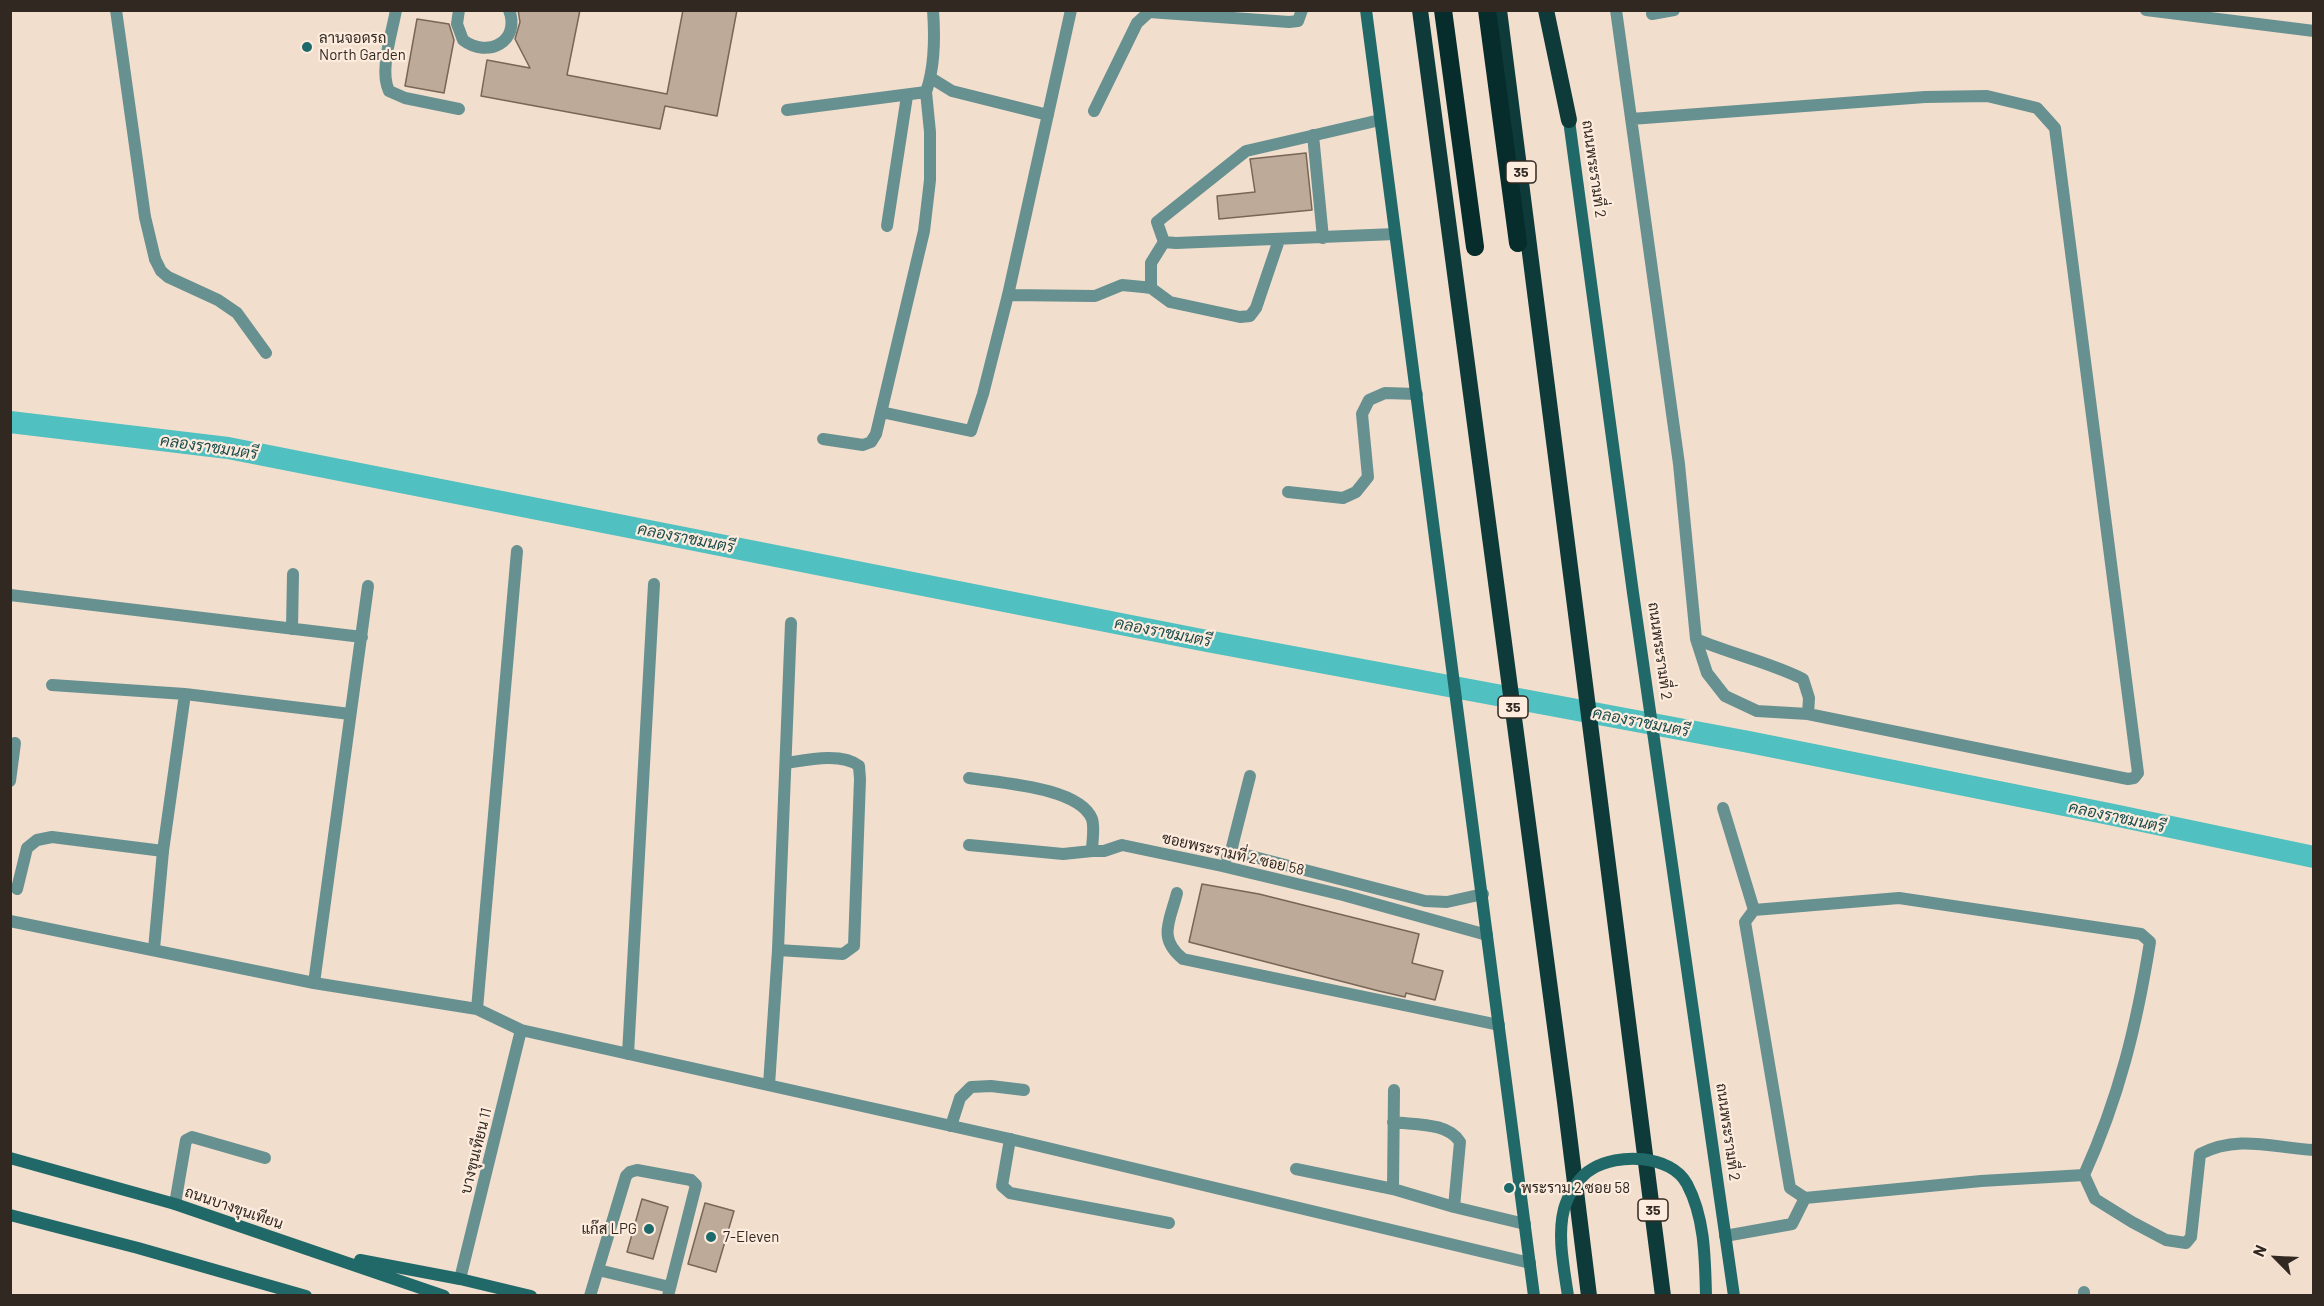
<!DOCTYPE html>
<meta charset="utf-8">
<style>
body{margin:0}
#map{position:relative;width:2324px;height:1306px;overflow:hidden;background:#f2decc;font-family:Barlow,sans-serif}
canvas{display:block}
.frame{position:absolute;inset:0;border:12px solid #302821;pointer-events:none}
.north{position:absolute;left:2246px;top:1228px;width:60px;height:60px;-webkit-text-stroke:4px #fdecde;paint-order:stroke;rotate:294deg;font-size:16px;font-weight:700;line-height:24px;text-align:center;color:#302821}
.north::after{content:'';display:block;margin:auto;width:21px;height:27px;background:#302821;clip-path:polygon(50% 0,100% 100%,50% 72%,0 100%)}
</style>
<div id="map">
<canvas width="2324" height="1306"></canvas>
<div class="frame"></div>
<div class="north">N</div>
</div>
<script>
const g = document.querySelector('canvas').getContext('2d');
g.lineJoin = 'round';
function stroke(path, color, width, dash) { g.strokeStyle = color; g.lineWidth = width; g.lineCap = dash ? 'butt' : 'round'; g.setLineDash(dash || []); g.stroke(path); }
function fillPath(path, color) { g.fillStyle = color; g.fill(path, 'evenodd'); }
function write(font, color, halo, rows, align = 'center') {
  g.font = font + ' Barlow,Sarabun,sans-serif'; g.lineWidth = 4.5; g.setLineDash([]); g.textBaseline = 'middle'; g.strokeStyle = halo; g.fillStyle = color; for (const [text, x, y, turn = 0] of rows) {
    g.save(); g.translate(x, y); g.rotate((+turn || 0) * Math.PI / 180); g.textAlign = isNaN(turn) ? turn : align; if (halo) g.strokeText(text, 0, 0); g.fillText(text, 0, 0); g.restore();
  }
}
const canal = new Path2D(`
 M10,422L228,448L1207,641L1749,742L2109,814L2314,857`);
const building = new Path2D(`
 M518,10H580L567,75L667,94L683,10H737L717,116L665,106L660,129L481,96L487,60L530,68L515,39L520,22Z
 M417,19L449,24L454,40L444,93L405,86Z
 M1306,153L1312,210L1219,219L1217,196L1255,192L1250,159Z
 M1202,884L1259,894L1419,934L1412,963L1443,971L1435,1000L1406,993L1405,997L1379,991L1189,942Z
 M642,1199L668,1207L653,1259L627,1252Z
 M705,1203L734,1211L716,1272L688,1264Z`);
const service = new Path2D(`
 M459,10L457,24L463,40C488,59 521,41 509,10
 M1616,10L1679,464L1696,639L1707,673L1725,696L1757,711L1808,714
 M1652,14L1674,10
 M931,78L952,91L1048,115
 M787,110L926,92C935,67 935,37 933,10
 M1094,111L1137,23L1149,12L1289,22L1298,21L1302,10
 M1631,119L1925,97L1987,96L2037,108L2055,128L2138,773L2134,778L2128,779L1808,714L1809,698L1803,679C1769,662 1731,654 1696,639
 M1380,120L1246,151L1157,222L1164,242L1176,243L1395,234
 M1313,135L1323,238
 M887,226L907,96
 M155,259L161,271L168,277L218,300L237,313L266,353
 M1151,288V263L1164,242
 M1008,295L1095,296L1122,285L1143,287L1151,288L1170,302L1240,317L1250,316L1256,308L1279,240
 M881,412L971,431L983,394L1008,295L1071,10
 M823,439L863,445L871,442L876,434L924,231L930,180V132L926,92
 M1288,492L1343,498L1356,492L1368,477L1362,414L1369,400L1385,393L1417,394
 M1723,808L1754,910
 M969,845L1063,854L1092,851
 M1231,851L1425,901L1447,902L1483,894
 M1227,857L1231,851L1250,776
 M17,889L27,848L37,840L52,837L163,851
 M1899,898L2141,934L2150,942C2137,1024 2119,1098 2084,1175L1981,1181L1805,1198L1790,1188L1745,922L1754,910Z
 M778,950L843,954L854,946L860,779L859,766C842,752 806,760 786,763
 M1393,1122C1415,1125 1448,1122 1460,1142L1454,1207
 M951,1126L960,1098L971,1087L991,1086L1024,1090
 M1010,1139L1002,1186L1010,1193L1169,1223
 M1296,1169L1393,1189L1454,1207L1525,1224
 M2084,1175L2095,1199L2132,1222L2166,1240L2186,1243L2191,1237L2200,1154C2239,1134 2273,1148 2314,1150
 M1393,1189L1394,1090
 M175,1204L186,1140L192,1137L265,1158
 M1725,1236L1792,1224L1805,1198
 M598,1270L670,1287
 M590,1296L626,1176L630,1172L637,1170L691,1180L696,1185L668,1296
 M2084,1296V1292`);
const minor = new Path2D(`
 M116,10L145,217L155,259
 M396,10C392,33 379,71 389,91L405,98L459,109
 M2146,10L2314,31
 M10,595L362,637
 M292,629L293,574
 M52,685L185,694L350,714
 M969,778C1000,783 1079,787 1092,819C1095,828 1092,842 1092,851H1104L1122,845L1222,866L1343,895L1487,935
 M10,781L15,743
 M1177,893C1170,921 1157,938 1183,959L1499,1025
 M10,921L314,983L477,1009L521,1030L1010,1139L1530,1263
 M154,949L163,851L185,694
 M314,983L368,586
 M477,1009L517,551
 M628,1054L654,584
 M769,1085L778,950L791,623
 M460,1279L521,1030`);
const secondary = new Path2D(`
 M1366,10L1534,1296
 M1568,113L1633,593L1734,1296
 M10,1158L175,1204L444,1296
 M10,1215L138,1248L306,1296
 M360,1260L460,1279L531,1296`);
const trunk = new Path2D(`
 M1420,10L1565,1102L1589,1296
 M1499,10L1663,1296
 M1546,10L1569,120`);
const motorway = new Path2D(`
 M1443,10L1475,247
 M1487,10L1518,243`);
const secondaryBridge = new Path2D(`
 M1568,1296C1564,1268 1557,1236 1564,1209C1568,1195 1579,1176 1592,1169C1617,1153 1671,1154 1687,1184C1705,1218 1705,1258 1706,1296`);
const markers = [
 [307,47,6,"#1d6a6a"],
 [1509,1188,6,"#1d6a6a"],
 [649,1229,6,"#1d6a6a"],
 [711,1237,6,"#1d6a6a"]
];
const shields = [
 [1521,172,30],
 [1513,707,30],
 [1653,1210,30]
];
const shieldNames = [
 ["35",1521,172],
 ["35",1513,707],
 ["35",1653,1210]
];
const poiNames = [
 ["ลานจอดรถ",319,38],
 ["North Garden",319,55],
 ["พระราม 2 ซอย 58",1521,1188],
 ["แก๊ส LPG",637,1229,"right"],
 ["7-Eleven",723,1237]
];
const streetNames = [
 ["ถนนพระรามที่ 2",1594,169,82],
 ["ถนนพระรามที่ 2",1660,651,82],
 ["ซอยพระรามที่ 2 ซอย 58",1233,854,13],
 ["ถนนพระรามที่ 2",1728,1132,82],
 ["บางขุนเทียน 11",476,1151,-76],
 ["ถนนบางขุนเทียน",234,1208,19]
];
const waterNames = [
 ["คลองราชมนตรี",209,447,8],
 ["คลองราชมนตรี",686,538,11],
 ["คลองราชมนตรี",1163,632,11],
 ["คลองราชมนตรี",1641,722,11],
 ["คลองราชมนตรี",2117,817,12]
];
stroke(canal, '#50c0c0', 22);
fillPath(building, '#bdaa99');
stroke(building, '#786657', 1.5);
stroke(service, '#679090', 12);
stroke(minor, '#679090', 12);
stroke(secondary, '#216868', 12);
stroke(trunk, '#0e3a3a', 16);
stroke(motorway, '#072c2c', 18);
stroke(secondaryBridge, '#216868', 12);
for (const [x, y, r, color] of markers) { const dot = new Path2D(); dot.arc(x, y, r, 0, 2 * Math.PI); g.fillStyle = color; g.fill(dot); stroke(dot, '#fdecde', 2); }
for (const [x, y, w] of shields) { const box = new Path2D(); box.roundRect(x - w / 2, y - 11, w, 22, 4.5); g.fillStyle = '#fdecde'; g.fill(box); stroke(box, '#302821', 1.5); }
write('bold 14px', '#302821', null, shieldNames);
write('15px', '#302821', '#fdecde', poiNames, 'left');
write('15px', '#302821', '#fdecde', streetNames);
write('italic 16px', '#1c4d4d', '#fdecde', waterNames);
</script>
